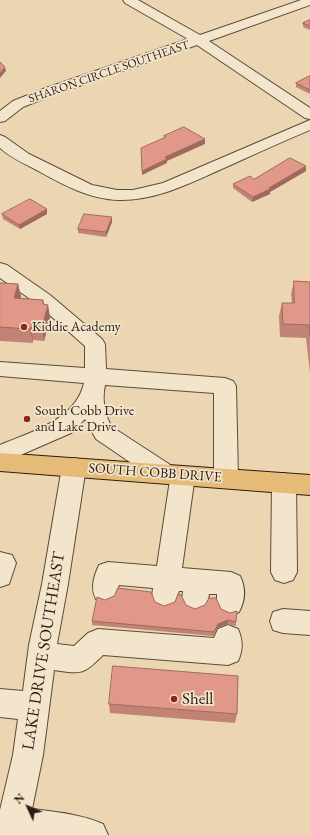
<!DOCTYPE html>
<style>
body{margin:0}
#map{position:relative;width:310px;height:835px;overflow:hidden;background:#ecd6b1;font-family:"EB Garamond",serif}
canvas{display:block}
.north{position:absolute;left:8px;top:787px;width:40px;height:40px;-webkit-text-stroke:3px #f3e4cc;paint-order:stroke;rotate:314deg;font-size:11px;font-weight:700;line-height:16px;text-align:center;color:#2a1d16}
.north::after{content:'';display:block;margin:auto;width:14px;height:18px;background:#2a1d16;clip-path:polygon(50% 0,100% 100%,50% 72%,0 100%)}
</style>
<div id="map">
<canvas width="310" height="835"></canvas>
<div class="north">N</div>
</div>
<script>
const g = document.querySelector('canvas').getContext('2d');
g.lineJoin = 'round';
function stroke(path, color, width, dash) { g.strokeStyle = color; g.lineWidth = width; g.lineCap = dash ? 'butt' : 'round'; g.setLineDash(dash || []); g.stroke(path); }
function fillPath(path, color) { g.fillStyle = color; g.fill(path, 'evenodd'); }
function write(font, color, halo, rows, align = 'center') {
  g.font = font + ' "EB Garamond",serif'; g.lineWidth = 3.5; g.setLineDash([]); g.textBaseline = 'middle'; g.strokeStyle = halo; g.fillStyle = color; for (const [text, x, y, turn = 0] of rows) {
    g.save(); g.translate(x, y); g.rotate((+turn || 0) * Math.PI / 180); g.textAlign = isNaN(turn) ? turn : align; if (halo) g.strokeText(text, 0, 0); g.fillText(text, 0, 0); g.restore();
  }
}
const minor = new Path2D(`
 M123,0H138L200,35L301,0H310V5L209,41L310,108V119L305,118L197,45L53,95L23,107L5,121L0,122V111L13,101L43,89L188,39L125,3Z
 M310,120V130C281,142 253,155 224,168C190,183 156,201 118,200C91,199 65,186 42,173C28,165 12,159 0,148V135L5,137L29,154L92,185L117,190H133L163,183Z
 M0,263L7,265L50,295L102,339L105,344L106,369L225,378L233,381L236,386L238,478L234,485L226,487L218,485L214,478V393L105,385C102,399 104,414 112,427L172,466L174,470L183,466L191,468L195,475L182,568L231,572L240,576C246,588 245,601 239,612L230,616L221,612L217,604V594H209L208,600L204,608L195,612L186,608L182,600L183,591H179L174,605L165,609L156,605L152,597L153,588L119,585L114,599L105,603L96,599C90,588 94,576 99,565L108,562L157,566L170,480L164,482L156,480L96,439L85,419L71,433L0,464V445C31,432 76,420 84,383L0,376V362L85,368V346L36,303L0,278Z
 M74,458L82,460L86,467L68,584L57,644L74,646L88,633L98,629L214,638L218,629L228,625L238,629C243,641 243,650 238,661L228,665L103,655C83,675 82,674 54,670L43,755L32,809C57,812 80,814 103,824L108,835H0V810L13,755L18,719L0,717V689L23,691L29,645L42,584L62,467L66,460Z
 M284,473L292,476L296,483L297,572L293,580L284,583L275,580L271,572L272,483L276,476Z
 M0,552L12,555L16,563L9,584L0,587Z
 M283,609L310,611V635L283,633L273,630L270,621L273,612Z`);
const major = new Path2D(`
 M0,453L310,475V495L0,471Z`);
const wall = new Path2D(`
 M310,20V30L303,27V23Z
 M310,76V94L296,87V83Z
 M306,171L270,192V194L252,202L233,188V184L254,179Z
 M47,209V214L20,229L3,219L2,214Z
 M112,222L106,237L78,233V229Z
 M294,281L310,282V373L306,338L280,337L279,316L282,303H292L291,294Z
 M0,283L18,284L21,297L20,298L43,300L44,304L48,305L50,318L44,341L33,340V343L0,341Z
 M105,600L155,602L164,606L195,609H221L236,622V626L227,624L217,628L213,636L92,625V621Z
 M109,704L237,714L235,723L110,713Z`);
const shadedWall = new Path2D(`
 M5,67L6,71L0,78V73Z
 M205,139V144L167,161V163L142,175V171L165,157Z
 M306,166V171L270,192V194L252,202L253,197Z
 M47,209V214L20,229L19,225Z
 M112,217V222L106,237V232Z
 M18,284L21,297L16,311L14,298Z
 M43,300L45,313L48,305L50,318L44,341L42,327Z
 M31,327L33,340V343L30,329Z
 M228,620L227,624L217,628L213,636L214,632L218,624Z`);
const building = new Path2D(`
 M310,20V26L303,23Z
 M0,62L5,67L0,73Z
 M310,76V90L296,83Z
 M184,127L205,139L165,157L167,159L142,171L141,148L166,137L164,136Z
 M290,158L306,166L269,188L270,189L253,197L233,184L250,176L254,179Z
 M30,199L47,209L19,225L2,214Z
 M84,214L112,217L106,232L78,229Z
 M294,281L310,282V335L309,325L283,324L282,303H294Z
 M0,283L18,284L14,298L43,300V304L48,305L42,327H31L30,329L0,327Z
 M118,588L151,592L155,602L164,606L175,602L178,594L181,595L186,605L195,609L205,605L209,598H216L221,609L230,613L237,611L236,622L228,620L218,624L214,632L92,621L97,597L105,600L114,596Z
 M113,666L238,676L237,714L109,704Z`);
const markers = [
 [24,327,4,"#8f2418"],
 [27,419,4,"#8f2418"],
 [174,699,4,"#8f2418"]
];
const farStreetnames = [
 ["SHARON CIRCLE SOUTHEAST",109,72,-19]
];
const poiNames = [
 ["Kiddie Academy",32,327],
 ["South Cobb Drive",35,411],
 ["and Lake Drive",35,427]
];
const streetNames = [
 ["SOUTH COBB DRIVE",155,473,4]
];
const nearStreetnames = [
 ["LAKE DRIVE SOUTHEAST",44,651,-81]
];
const nearPoinames = [
 ["Shell",182,699]
];
stroke(minor, '#5a4b3d', 2);
stroke(major, '#2a1d16', 2);
fillPath(minor, '#f3e4cc');
fillPath(major, '#e6bb78');
fillPath(wall, '#c28376');
fillPath(shadedWall, '#9e6a60');
fillPath(building, '#e29889');
stroke(building, '#9e6a60', 1);
for (const [x, y, r, color] of markers) { const dot = new Path2D(); dot.arc(x, y, r, 0, 2 * Math.PI); g.fillStyle = color; g.fill(dot); stroke(dot, '#f3e4cc', 1.5); }
write('12px', '#2a1d16', '#f3e4cc', farStreetnames);
write('14px', '#2a1d16', '#f3e4cc', poiNames, 'left');
write('14px', '#2a1d16', '#f3e4cc', streetNames);
write('17px', '#2a1d16', '#f3e4cc', nearStreetnames);
write('17px', '#2a1d16', '#f3e4cc', nearPoinames, 'left');
</script>
